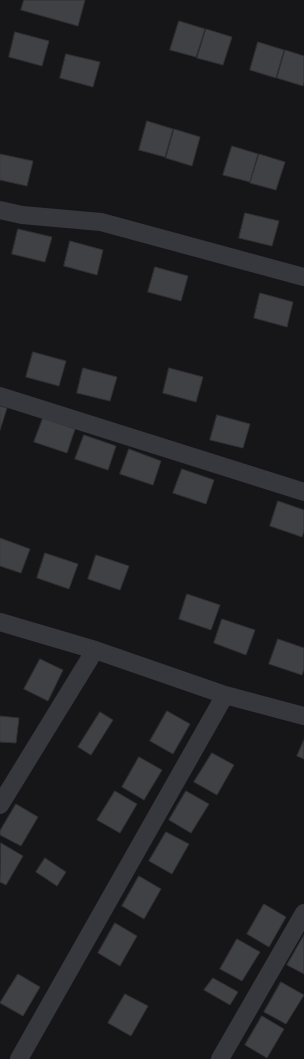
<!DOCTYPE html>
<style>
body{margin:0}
canvas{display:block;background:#161618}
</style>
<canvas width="304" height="1059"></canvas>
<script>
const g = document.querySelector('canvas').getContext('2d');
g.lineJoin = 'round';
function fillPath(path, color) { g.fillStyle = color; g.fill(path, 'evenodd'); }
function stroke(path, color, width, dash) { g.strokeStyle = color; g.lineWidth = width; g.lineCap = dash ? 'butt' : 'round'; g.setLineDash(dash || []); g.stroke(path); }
const building = new Path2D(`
 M24,0H85L78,26L21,10Z
 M179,21L205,29L196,57L170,50Z
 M206,29L232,37L223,65L197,58Z
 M15,32L49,41L42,66L9,57Z
 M258,42L284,50L276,78L250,70Z
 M285,50L304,56V82L303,86L277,78Z
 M66,54L100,62L93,87L60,78Z
 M147,121L173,129L165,157L139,150Z
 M174,129L200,137L192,166L166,158Z
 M232,146L258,154L250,182L223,175Z
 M0,154L33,161L27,186L0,180Z
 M259,154L285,162L276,190L250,183Z
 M245,213L279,221L272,246L239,238Z
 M18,229L52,237L45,262L12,254Z
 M70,241L103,250L97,275L64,266Z
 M155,267L188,276L181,301L148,292Z
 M260,293L293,302L287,327L254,318Z
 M33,352L66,361L59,386L26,377Z
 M83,368L117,377L110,401L77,393Z
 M169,368L203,377L196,402L163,393Z
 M0,406L7,408L0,430Z
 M217,415L250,424L243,448L210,440Z
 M43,418L75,429L67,453L34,442Z
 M84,435L116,446L108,470L75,459Z
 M129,449L161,461L153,485L120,474Z
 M182,469L214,480L206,504L173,493Z
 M278,501L304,510V531L302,537L270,526Z
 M0,538L30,549L21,573L0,566Z
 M45,553L78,564L69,589L37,578Z
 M96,555L129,566L120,590L88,579Z
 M187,594L220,605L211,630L179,619Z
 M222,619L255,630L246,655L214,643Z
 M278,639L304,648V669L302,675L269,664Z
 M40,659L63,670L48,701L24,689Z
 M167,711L190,724L173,754L150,741Z
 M100,712L113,720L91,755L78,747Z
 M0,716L19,718L16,743L0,742Z
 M304,740V759L297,756Z
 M212,753L234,765L217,795L194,782Z
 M139,757L162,770L144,800L122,787Z
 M115,791L137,804L120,833L97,820Z
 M186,791L209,804L191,833L169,820Z
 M16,804L38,817L21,846L0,835V831Z
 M166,832L189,844L172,874L149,861Z
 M1,843L23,856L6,885L0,882Z
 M45,858L66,872L57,886L36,872Z
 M139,876L161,889L144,919L122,906Z
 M264,904L286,917L269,947L247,934Z
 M115,923L137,936L120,966L98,953Z
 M304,935V974L287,965Z
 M237,939L260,952L242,981L220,969Z
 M18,974L40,987L23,1016L0,1003Z
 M213,978L238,992L230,1005L204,990Z
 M281,982L304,995L286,1024L264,1012Z
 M125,994L148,1006L131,1036L108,1023Z
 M262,1016L284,1029L267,1058L245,1045Z`);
const street = new Path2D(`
 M0,210L22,215L101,222L304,277
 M0,396L304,492
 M0,622L95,650L225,695L304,716
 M0,805L95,650
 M19,1059L225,695
 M220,1059L304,913`);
fillPath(building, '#404145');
stroke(building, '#303034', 1);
stroke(street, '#37383d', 18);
</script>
